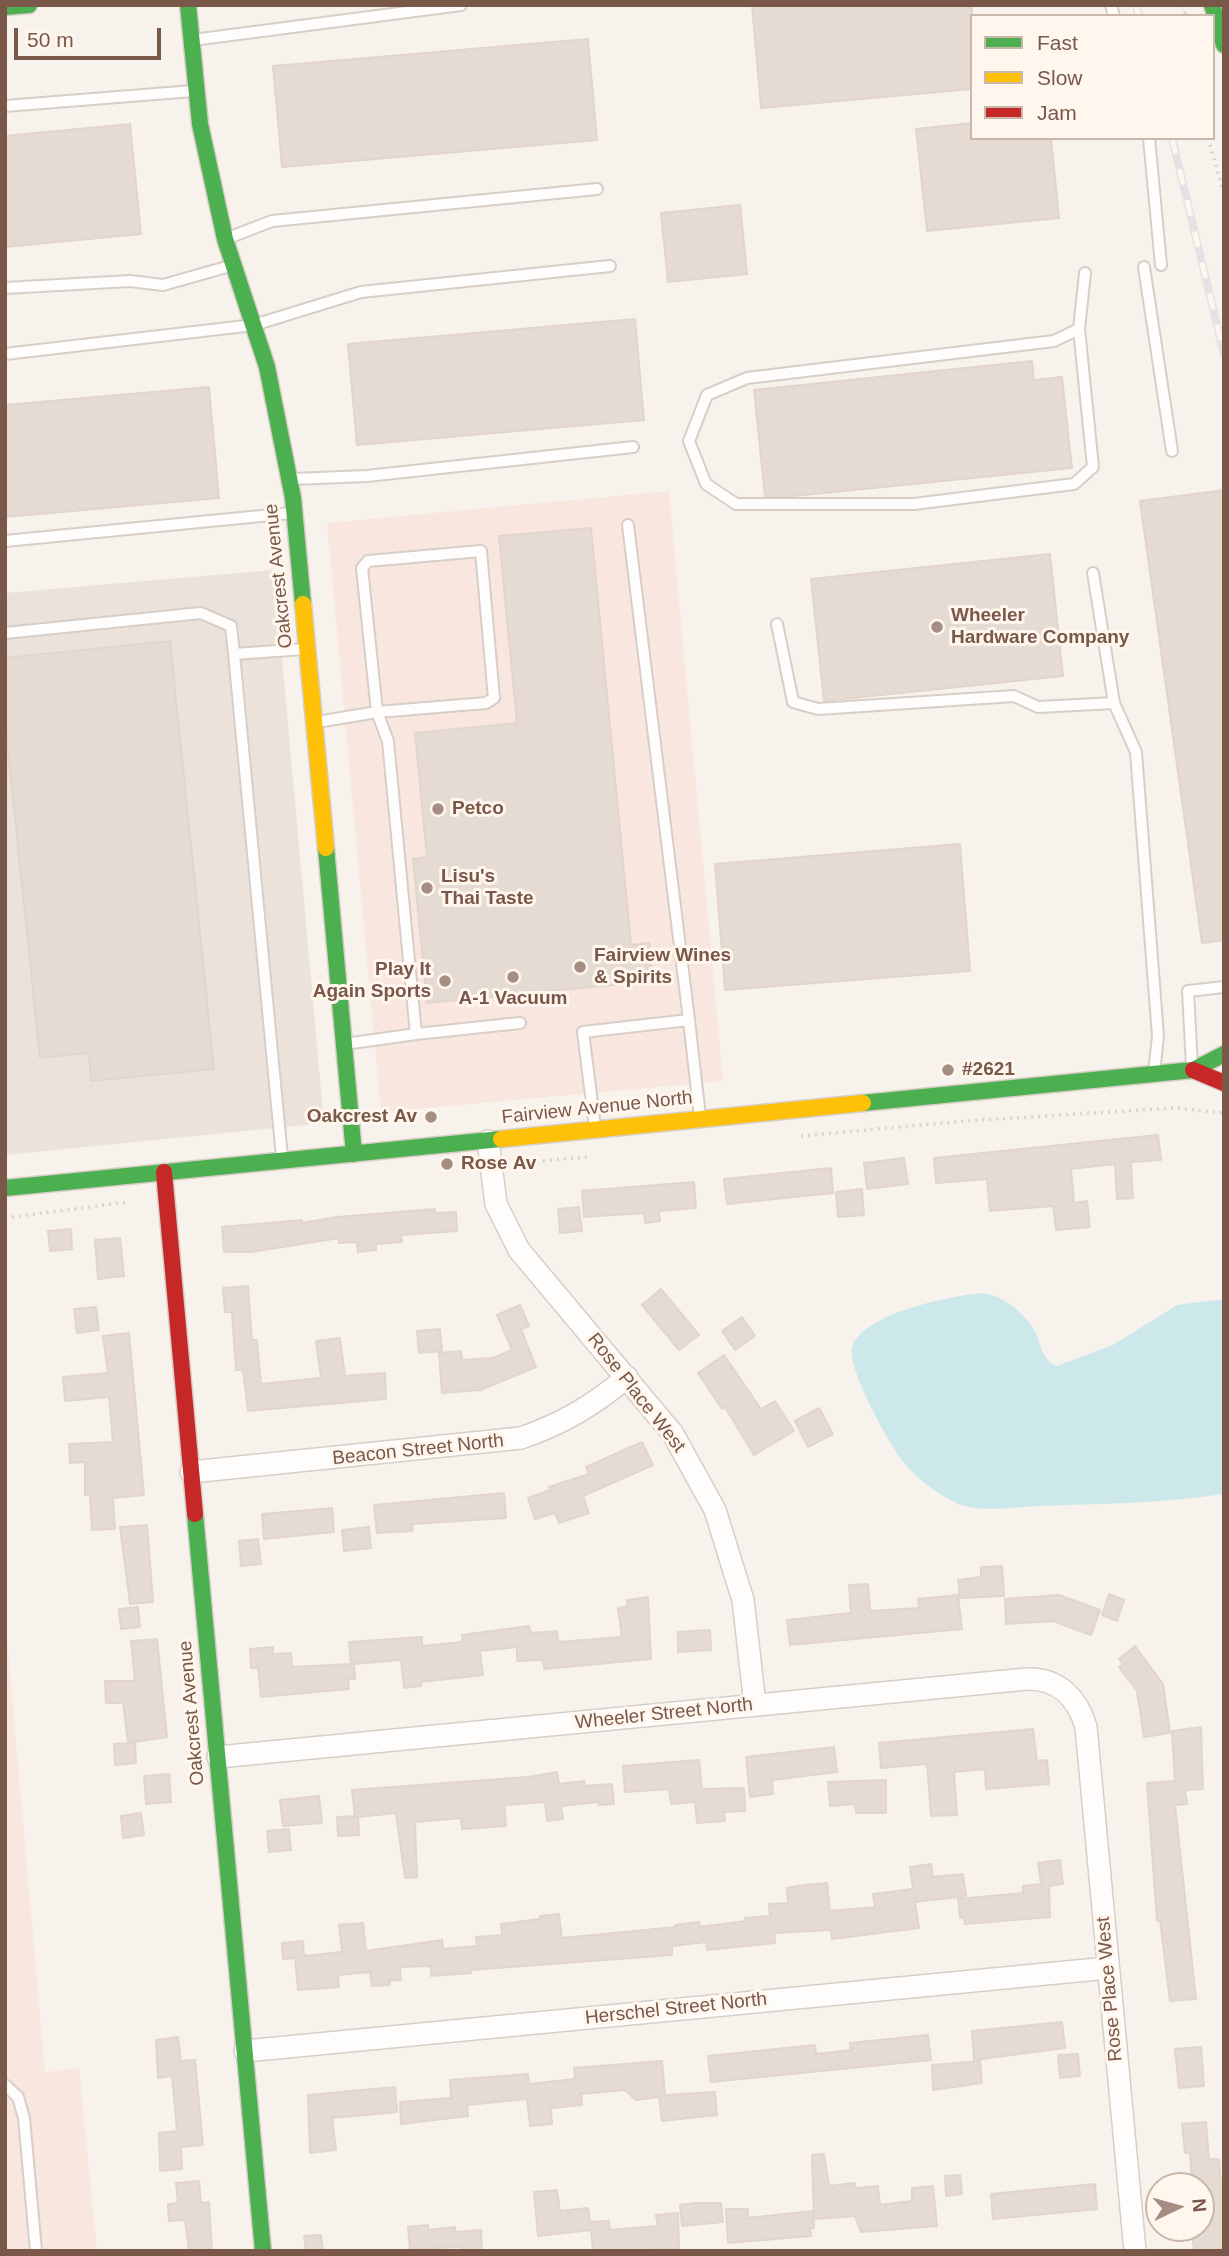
<!DOCTYPE html>
<style>
body{margin:0}
#map{position:relative;width:1229px;height:2256px;overflow:hidden;background:#f8f2ec;font-family:Helvetica,sans-serif}
canvas{display:block}
.frame{position:absolute;inset:0;border:7px solid #795749;pointer-events:none}
.legend{position:absolute;left:970px;top:14px;width:245px;height:126px;box-sizing:border-box;background:#fff7ed;border:2px solid #c9b7ab;margin:0;padding:9px 12px;list-style:none;font-size:21px;color:#795749}
.legend li{display:flex;align-items:center;gap:14px;height:35px}
.legend b{width:35px;border:2px solid #c9b7ab}
.north{position:absolute;left:1145px;top:2172px;width:70px;height:70px;box-sizing:border-box;background:#fff7ed;border:2px solid #c9b7ab;border-radius:50%;rotate:85deg;font-size:19px;font-weight:700;line-height:28px;text-align:center;color:#795749}
.north::after{content:'';display:block;margin:auto;width:24px;height:32px;background:#a58d82;clip-path:polygon(50% 0,100% 100%,50% 72%,0 100%)}
.scale{position:absolute;left:14px;top:28px;width:147px;height:32px;box-sizing:border-box;border:4px solid #795749;border-top:0;padding-left:9px;font-size:21px;line-height:24px;white-space:nowrap;color:#795749;-webkit-text-stroke:5px #fff7ed;paint-order:stroke}
</style>
<div id="map">
<canvas width="1229" height="2256"></canvas>
<div class="frame"></div>
<ul class="legend">
<li><b style="height:9px;background:#4caf50"></b>Fast</li>
<li><b style="height:9px;background:#ffc107"></b>Slow</li>
<li><b style="height:9px;background:#c62828"></b>Jam</li>
</ul>
<div class="north">N</div>
<div class="scale">50 m</div>
</div>
<script>
const g = document.querySelector('canvas').getContext('2d');
g.lineJoin = 'round';
function fillPath(path, color) { g.fillStyle = color; g.fill(path, 'evenodd'); }
function stroke(path, color, width, dash) { g.strokeStyle = color; g.lineWidth = width; g.lineCap = dash ? 'butt' : 'round'; g.setLineDash(dash || []); g.stroke(path); }
function write(font, color, halo, rows, align = 'center') {
  g.font = font + ' Helvetica,sans-serif'; g.lineWidth = 6; g.setLineDash([]); g.textBaseline = 'middle'; g.strokeStyle = halo; g.fillStyle = color; for (const [text, x, y, turn = 0] of rows) {
    g.save(); g.translate(x, y); g.rotate((+turn || 0) * Math.PI / 180); g.textAlign = isNaN(turn) ? turn : align; if (halo) g.strokeText(text, 0, 0); g.fillText(text, 0, 0); g.restore();
  }
}
const commercial = new Path2D(`
 M669,491L723,1081L381,1112L327,523Z
 M5,1618L45,2072L79,2068L97,2251H5Z`);
const industrial = new Path2D(`
 M274,570L324,1123L5,1155V593Z`);
const water = new Path2D(`
 M983,1293C1003,1296 1022,1311 1033,1328C1042,1342 1040,1359 1057,1366L1113,1345L1177,1305L1224,1299V1494C1162,1503 1101,1504 1038,1506C1015,1507 981,1513 959,1504C939,1495 918,1480 904,1463C890,1445 843,1363 853,1344C869,1312 950,1296 983,1293Z`);
const building = new Path2D(`
 M752,5H972V89L761,108Z
 M588,39L597,140L282,167L273,66Z
 M972,123V138H1051L1059,218L927,231L916,129Z
 M130,124L141,234L5,247V136Z
 M740,205L747,274L668,282L661,213Z
 M635,319L644,420L357,445L348,344Z
 M1032,361L1034,380L1062,377L1072,468L794,496H765L754,390Z
 M209,387L219,498L5,517V405Z
 M1224,490V940L1202,943L1140,501Z
 M591,528L631,945L649,943L653,981L427,1003L413,859L427,857L415,733L517,723L499,536Z
 M1050,554L1063,676L824,701L811,579Z
 M170,641L214,1069L91,1081L89,1053L40,1058L5,722V658Z
 M960,844L970,971L725,990L715,864Z
 M1158,1135L1161,1160L1131,1162L1133,1198L1117,1199L1115,1164L1071,1169L1074,1203L1087,1201L1090,1227L1056,1230L1053,1206L990,1211L987,1179L936,1183L934,1158Z
 M904,1158L908,1184L867,1189L864,1163Z
 M831,1168L833,1193L727,1204L724,1179Z
 M694,1182L696,1208L659,1211L660,1221L645,1223L644,1213L584,1217L582,1191Z
 M862,1189L864,1215L838,1217L836,1192Z
 M579,1207L582,1231L560,1233L558,1209Z
 M435,1209V1213L456,1212L457,1231L401,1235L402,1242L376,1244V1250L358,1252L357,1242L339,1243V1238L251,1252H224L222,1227L302,1220V1223L337,1217Z
 M71,1229L72,1249L50,1251L48,1231Z
 M120,1238L124,1276L98,1279L95,1240Z
 M248,1286L252,1340H257L261,1384L321,1378L316,1341L340,1338L345,1376L385,1373L386,1399L248,1411L243,1370H236L232,1312H225L223,1288Z
 M661,1289L699,1335L679,1350L642,1305Z
 M520,1305L529,1326L521,1329L536,1367L480,1390L442,1393L439,1353L461,1351L462,1360L493,1358L512,1350L497,1315Z
 M96,1307L99,1330L77,1333L74,1309Z
 M742,1317L755,1336L735,1350L722,1331Z
 M440,1329L442,1351L419,1353L417,1331Z
 M129,1333L144,1495L113,1498L115,1529L92,1530L90,1495H85V1462L70,1463L69,1444L113,1442L109,1397L65,1401L63,1377L108,1373L103,1336Z
 M724,1355L761,1409L775,1401L794,1431L754,1455L725,1407L722,1409L698,1373Z
 M819,1408L833,1434L808,1447L795,1421Z
 M642,1442L653,1465L583,1496L589,1513L559,1523L555,1513L535,1519L528,1498L550,1490L549,1487L589,1474L586,1467Z
 M504,1493L506,1518L412,1524L413,1531L377,1533L374,1505Z
 M332,1508L334,1532L264,1539L262,1514Z
 M147,1525L153,1602L130,1604L120,1527Z
 M369,1527L371,1548L344,1551L342,1530Z
 M258,1539L261,1564L241,1566L239,1541Z
 M1002,1566L1004,1596L960,1598L958,1580L981,1577V1567Z
 M868,1584L870,1611L919,1608L918,1599L958,1595L962,1629L790,1645L787,1620L851,1613L849,1585Z
 M1109,1594L1124,1600L1117,1621L1102,1615Z
 M1059,1595L1100,1610L1091,1635L1053,1621L1006,1624L1005,1599Z
 M648,1597L651,1659L544,1669L543,1660L517,1661V1647L480,1651L483,1675L421,1682V1686L404,1688L401,1660L354,1664L355,1679H348L349,1689L261,1697L258,1668H251L250,1649L273,1647V1654L291,1653L292,1667L351,1664L349,1642L422,1637V1646L463,1642L462,1635L529,1626L531,1633L557,1631L558,1642L622,1637L618,1608L628,1606L627,1600Z
 M138,1607L140,1627L121,1629L119,1609Z
 M710,1630L711,1650L678,1652V1632Z
 M157,1639L167,1737L128,1743L123,1703H106L105,1681H135L131,1641Z
 M1135,1646L1163,1684L1170,1733L1144,1737L1137,1691L1119,1667L1123,1664L1119,1659Z
 M1201,1727L1203,1789L1185,1790L1187,1804L1175,1805L1196,1999L1170,2001L1160,1920L1157,1921L1147,1783L1175,1781L1172,1731Z
 M1033,1729L1037,1761L1047,1760L1049,1784L986,1789L985,1769L954,1772L957,1815L931,1816L927,1764L881,1768L879,1743Z
 M135,1743L136,1763L115,1765L114,1744Z
 M834,1747L837,1772L772,1780L773,1794L750,1797L746,1757Z
 M699,1760L702,1789L744,1788L745,1811L724,1812L725,1821L697,1823L695,1802L671,1804L669,1789L625,1792L623,1766Z
 M557,1772L559,1784L584,1781L585,1786L612,1784L614,1804L599,1805L598,1802L561,1806L563,1819L547,1821L545,1802L504,1805L506,1826L462,1829L461,1818L415,1822L417,1877L405,1878L396,1813L358,1817L359,1835L338,1836L337,1817L355,1816L352,1790L528,1777Z
 M169,1774L171,1802L146,1804L144,1776Z
 M886,1780V1813H856L855,1804L830,1806L828,1782Z
 M319,1796L322,1823L283,1826L280,1800Z
 M141,1813L144,1835L123,1838L121,1816Z
 M289,1829L291,1850L269,1852L267,1831Z
 M1060,1860L1063,1884L1049,1886L1050,1917L965,1924L964,1917L960,1918L958,1899L1023,1893V1886L1041,1884L1038,1863Z
 M931,1864L933,1877L963,1874L966,1896L915,1902L919,1928L832,1939L831,1930L774,1933L775,1943L707,1950L706,1942L672,1946V1955L470,1970L471,1973L431,1976V1966L400,1967L401,1980L389,1981L390,1985L372,1986L370,1972L338,1975L339,1987L298,1990L295,1958L283,1959L282,1943L303,1941L304,1956L342,1952L339,1925L363,1923L366,1951L442,1940L443,1949L477,1946L476,1937L502,1935L501,1924L540,1919V1916L559,1914L562,1938L676,1927L675,1925L699,1922L700,1927L746,1921L745,1918L770,1916L769,1904L788,1903L787,1888L805,1885L827,1883L830,1911L875,1907L873,1894L913,1889L910,1867Z
 M1062,2022L1065,2048L974,2060L972,2031Z
 M928,2035L931,2060L711,2082L708,2056L815,2045L816,2054L851,2050L850,2043Z
 M178,2037L181,2061L195,2060L203,2145L181,2147L182,2169L160,2171L159,2133L177,2131L172,2076L158,2078L156,2040Z
 M1201,2047L1204,2086L1179,2088L1175,2049Z
 M1078,2054L1080,2076L1060,2078L1058,2055Z
 M662,2061L665,2095L715,2092L717,2115L662,2121L659,2097L636,2100L625,2090L581,2094L582,2105L551,2108L552,2124L530,2126L527,2099L467,2105L468,2116L401,2124L400,2102L451,2098L450,2080L528,2074L529,2084L575,2079L574,2068Z
 M980,2061L982,2083L933,2090L932,2065Z
 M395,2087L397,2112L332,2118L336,2150L310,2153L308,2095Z
 M1206,2122L1209,2159H1219L1221,2185L1224,2184V2251H1194L1192,2231L1201,2230V2186H1192L1190,2153H1185L1182,2124Z
 M824,2154L829,2186L855,2183V2188L878,2186L880,2205L912,2201V2188L933,2186L937,2226L861,2232L855,2216L814,2219L812,2155Z
 M960,2175L962,2194L946,2196L945,2176Z
 M199,2181L201,2203L209,2202L212,2251H189L185,2220L169,2221L168,2204L178,2203L176,2183Z
 M1095,2184L1097,2209L993,2219L991,2194Z
 M557,2190L560,2211L588,2208L590,2222L609,2221L610,2230L658,2226L656,2215L678,2213L679,2249L593,2251L591,2230L538,2236L534,2192Z
 M696,2203H721L723,2222L682,2226L680,2205Z
 M726,2209H748V2218L813,2211L814,2228H810L811,2236L728,2243Z
 M428,2225V2230L455,2227V2232L481,2230L482,2251H462V2247L410,2249L408,2227Z
 M321,2235L323,2251H306L304,2236Z`);
const path = new Path2D(`
 M1183,5L1186,16
 M1208,138L1224,194
 M801,1136L965,1121L1175,1108L1224,1113
 M515,1163L587,1157
 M5,1218L128,1202`);
const lane = new Path2D(`
 M1111,5L1114,16
 M193,40L461,5
 M5,106L193,91
 M1149,138L1161,265
 M228,238L272,221L597,189
 M1144,267L1172,451
 M5,288L130,281L163,285L230,266
 M1079,329L1054,341L747,378L707,395L689,441L706,484L736,504H914L1074,484L1093,467L1079,329L1085,273
 M5,354L254,325L361,292L610,266
 M293,479L367,476L633,447
 M628,525L689,1020
 M5,541L292,513
 M1093,573L1114,703L1136,752L1158,1036L1154,1073
 M777,624L793,702L818,709L1014,696L1038,707L1114,703
 M5,633L201,613L231,626L234,654L305,649
 M234,654L282,1157
 M317,722L377,712L362,568L368,561L481,551L494,698L486,703L377,712L388,741L416,1034L345,1044
 M416,1034L520,1023
 M1192,1067L1188,991L1224,987
 M595,1127L583,1032L689,1020L700,1117
 M5,2085L18,2097L24,2118L36,2251`);
const street = new Path2D(`
 M488,1141L496,1204L519,1250L673,1434L715,1510L743,1600L755,1705
 M191,1472L521,1438C562,1424 594,1405 627,1377
 M218,1757L1027,1679C1059,1678 1078,1699 1086,1727L1135,2251
 M245,2051L1108,1968`);
const fast = new Path2D(`
 M188,5L200,124L225,239L267,367L293,498L303,604
 M1212,5L1224,45
 M5,7L29,5
 M326,848L354,1154
 M863,1103L1193,1070L1224,1054
 M5,1188L501,1139
 M195,1514L263,2251`);
const slow = new Path2D(`
 M303,604L326,848
 M501,1139L863,1103`);
const jam = new Path2D(`
 M1193,1070L1224,1083
 M164,1172L195,1514`);
const rail = new Path2D(`
 M1136,5L1139,16
 M1172,138L1224,354`);
const markers = [
 [937,627,7,"#a58d82"],
 [438,809,7,"#a58d82"],
 [427,888,7,"#a58d82"],
 [580,967,7,"#a58d82"],
 [513,977,7,"#a58d82"],
 [445,981,7,"#a58d82"],
 [948,1070,7,"#a58d82"],
 [431,1117,7,"#a58d82"],
 [447,1164,7,"#a58d82"]
];
const streetNames = [
 ["Oakcrest Avenue",279,576,-96],
 ["Fairview Avenue North",597,1108,-6],
 ["Rose Place West",636,1393,52],
 ["Beacon Street North",418,1450,-6],
 ["Oakcrest Avenue",192,1713,-95],
 ["Wheeler Street North",664,1714,-6],
 ["Rose Place West",1110,1989,-95],
 ["Herschel Street North",676,2009,-6]
];
const poiNames = [
 ["Wheeler",951,616],
 ["Hardware Company",951,638],
 ["Petco",452,809],
 ["Lisu's",441,877],
 ["Thai Taste",441,899],
 ["Fairview Wines",594,956],
 ["& Spirits",594,978],
 ["Play It",431,970,"right"],
 ["Again Sports",431,992,"right"],
 ["A-1 Vacuum",513,999,"center"],
 ["#2621",962,1070],
 ["Oakcrest Av",417,1117,"right"],
 ["Rose Av",461,1164]
];
fillPath(commercial, '#f8e6df');
fillPath(industrial, '#ebe2dc');
fillPath(water, '#cce8ea');
fillPath(building, '#e5dbd3');
stroke(building, '#e1d5cd', 2);
stroke(lane, '#d7cec8', 14);
stroke(street, '#d7cec8', 24);
stroke(fast, '#d8cec8', 19);
stroke(slow, '#d8cec8', 19);
stroke(jam, '#d8cec8', 19);
stroke(path, '#dbd1cd', 3.5, [2, 5]);
stroke(lane, '#fefdfc', 10);
stroke(street, '#fefdfc', 21);
stroke(fast, '#4caf50', 16);
stroke(slow, '#ffc107', 16);
stroke(jam, '#c62828', 16);
stroke(rail, '#e4e2e5', 8);
stroke(rail, '#fff7ed', 5, [16]);
for (const [x, y, r, color] of markers) { const dot = new Path2D(); dot.arc(x, y, r, 0, 2 * Math.PI); g.fillStyle = color; g.fill(dot); stroke(dot, '#fff7ed', 2.5); }
write('19px', '#795749', '#fff7ed', streetNames);
write('bold 19px', '#795749', '#fff7ed', poiNames, 'left');
</script>
